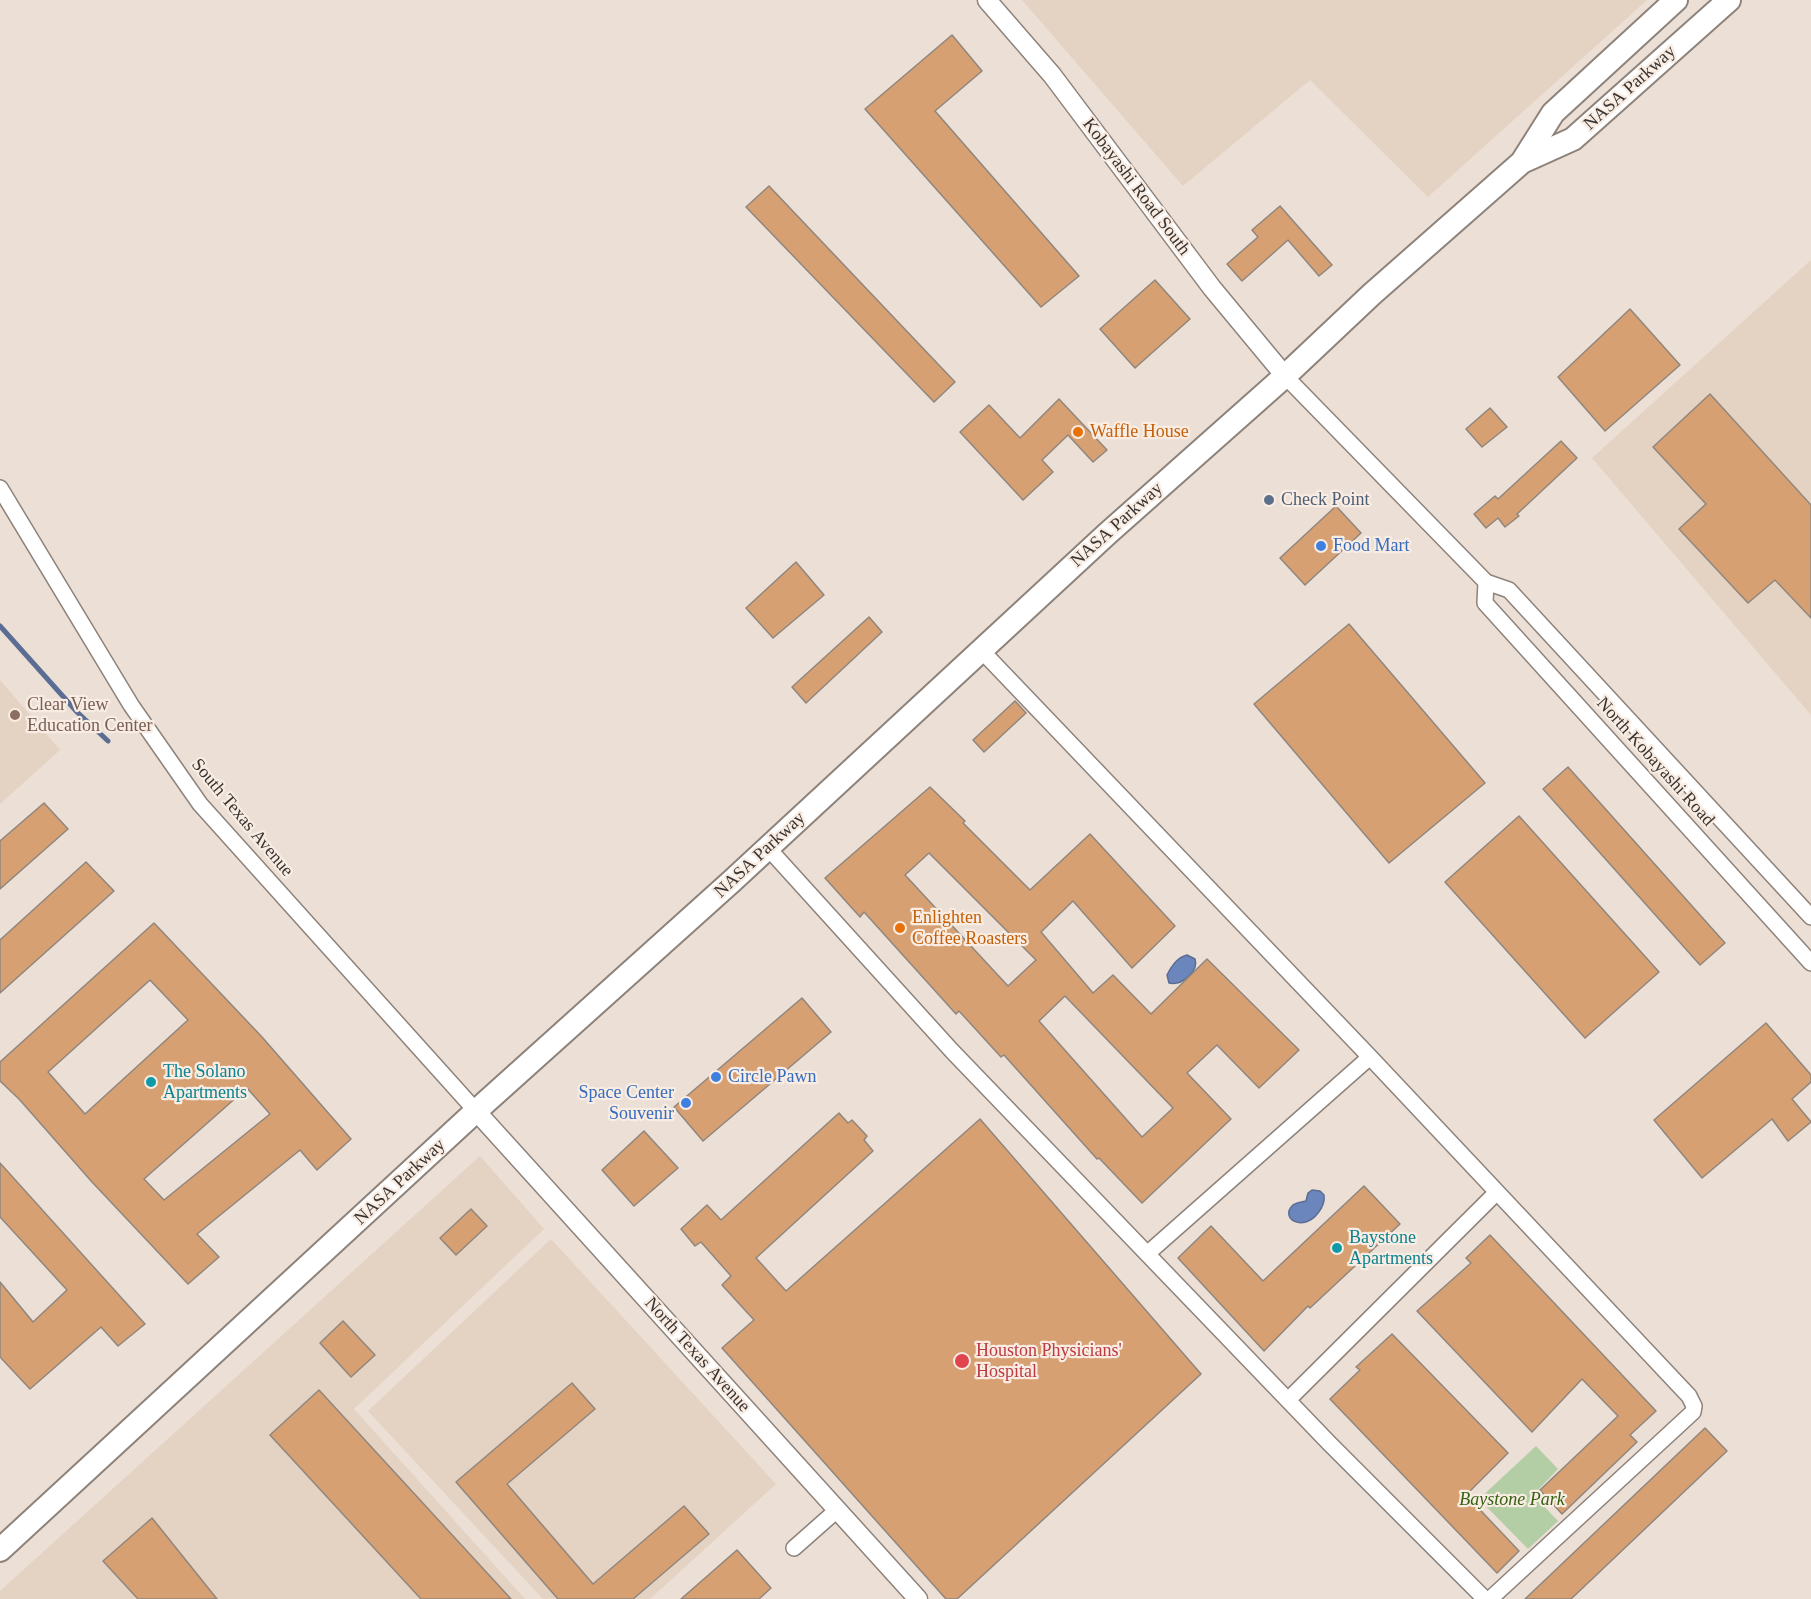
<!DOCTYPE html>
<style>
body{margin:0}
canvas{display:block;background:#ebdfd6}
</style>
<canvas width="1811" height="1599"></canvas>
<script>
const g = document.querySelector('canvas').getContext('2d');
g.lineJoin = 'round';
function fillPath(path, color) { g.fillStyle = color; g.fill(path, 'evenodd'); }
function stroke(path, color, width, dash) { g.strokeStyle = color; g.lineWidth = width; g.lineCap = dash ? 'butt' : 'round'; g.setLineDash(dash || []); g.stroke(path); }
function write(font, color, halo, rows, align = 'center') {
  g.font = font + ' "Times New Roman",serif'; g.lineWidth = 4.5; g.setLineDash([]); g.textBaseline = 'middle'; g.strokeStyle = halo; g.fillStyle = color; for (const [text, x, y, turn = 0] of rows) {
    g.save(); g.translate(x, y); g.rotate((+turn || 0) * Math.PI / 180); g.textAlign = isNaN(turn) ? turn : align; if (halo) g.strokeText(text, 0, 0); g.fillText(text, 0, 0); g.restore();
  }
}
const built = new Path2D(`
 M1022,0H1647L1428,197L1310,80L1183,186Z
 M1811,260V715L1592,458Z
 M0,680L60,750L0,804Z
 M480,1156L544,1229L354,1409L525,1599H0V1591Z
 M551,1239L776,1484L650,1599H543L368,1411Z`);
const green = new Path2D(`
 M1536,1446L1558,1469L1533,1495L1558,1521L1528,1549L1479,1499Z`);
const water = new Path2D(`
 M1187,955L1195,959C1199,971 1182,986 1169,983L1167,975C1171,967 1178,957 1187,955Z
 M1312,1190L1320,1191L1324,1195C1325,1202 1322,1208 1318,1213C1303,1233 1279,1218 1293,1205C1297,1202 1302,1202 1306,1201L1308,1193Z`);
const stream = new Path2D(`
 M0,626L77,712L108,741`);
const building = new Path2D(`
 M952,35L982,71L935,111L1079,276L1041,307L865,109Z
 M769,186L955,382L934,402L746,207Z
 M1280,206L1332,265L1319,276L1288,240L1242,281L1227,264L1258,237L1252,230Z
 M1155,280L1190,319L1135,368L1100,329Z
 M1630,309L1680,365L1605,431L1558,377Z
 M1710,394L1811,505V618L1775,580L1748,603L1679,529L1706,504L1653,447Z
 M1059,399L1107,450L1093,462L1068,435L1042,460L1053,472L1023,500L960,432L989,405L1020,438Z
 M1490,408L1507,427L1482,447L1466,429Z
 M1561,441L1577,458L1517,514L1519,516L1505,527L1498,518L1486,528L1474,514L1495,496L1498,499Z
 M1336,506L1361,533L1305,585L1280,558Z
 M796,562L824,595L773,638L746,608Z
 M869,617L882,632L806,703L792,687Z
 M1349,624L1485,783L1389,863L1254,704Z
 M1015,701L1026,713L984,752L973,740Z
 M1568,767L1725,943L1700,965L1543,789Z
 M930,787L965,821L963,823L1030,890L1090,834L1175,926L1132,968L1073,901L1041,932L1093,993L1113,975L1151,1014L1207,959L1299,1050L1259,1088L1217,1045L1187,1073L1231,1119L1142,1203L1099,1158L1097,1159L1004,1055L1001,1057L959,1011L956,1014L864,912L860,917L825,878ZM929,853L1036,960L1008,986L905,875ZM1065,996L1173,1108L1142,1137L1039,1021Z
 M44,803L68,829L0,889V841Z
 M1519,816L1659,972L1585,1038L1445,882Z
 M86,862L114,891L0,993V940Z
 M154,923L262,1037L351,1139L317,1170L300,1150L197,1234L219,1257L188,1284L92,1182L19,1099L0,1081V1062ZM150,980L188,1020L85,1114L48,1072ZM247,1088L270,1114L164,1200L144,1179Z
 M802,998L831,1032L703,1141L674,1107Z
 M1766,1023L1811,1075V1082L1792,1099L1811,1122L1788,1141L1772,1119L1702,1178L1654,1120Z
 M839,1113L848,1123L852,1120L867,1136L864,1140L873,1151L756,1258L786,1291L980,1119L1201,1374L957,1599H946L722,1348L754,1320L722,1285L731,1276L701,1242L695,1246L681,1229L707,1205L721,1220Z
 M644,1131L678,1168L634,1206L602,1170Z
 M0,1163L145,1324L118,1346L101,1327L30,1389L0,1357V1282L33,1322L67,1290L0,1217Z
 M1364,1186L1400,1224L1310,1308L1308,1306L1264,1351L1178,1258L1211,1226L1263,1281Z
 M471,1209L487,1226L456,1255L440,1238Z
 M1490,1235L1656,1411L1630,1435L1637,1442L1562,1514L1540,1490L1618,1416L1582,1379L1532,1432L1417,1311L1471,1263L1466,1258Z
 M343,1321L375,1355L351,1377L320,1343Z
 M1392,1334L1508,1453L1466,1495L1519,1551L1497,1573L1330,1399L1360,1370L1356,1367Z
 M572,1383L595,1409L507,1484L593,1584L684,1506L709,1534L633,1599H558L456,1482Z
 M319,1390L511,1599H421L270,1435Z
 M1705,1428L1727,1451L1571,1599H1525Z
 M152,1518L217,1599H138L103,1561Z
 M737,1550L771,1588L759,1599H681Z`);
const minor = new Path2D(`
 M1285,376L1486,582L1509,590L1811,917
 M0,488L131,705L200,804L476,1111
 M1486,582L1485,603L1811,963
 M981,650L1370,1057L1689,1396L1694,1406L1693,1412L1490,1599
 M768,848L952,1051L1329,1443L1485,1599
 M1147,1254L1370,1057
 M1288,1400L1497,1192
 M794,1548L837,1510`);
const tertiary = new Path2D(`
 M987,0L1052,75L1212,288L1285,376
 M476,1111L918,1599`);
const primary = new Path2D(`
 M1522,162L1573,139L1729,0
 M0,1550L476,1111L732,881L1107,534L1285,376L1372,294L1522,162L1553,113L1676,0`);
const markers = [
 [1078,432,6,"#e8710a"],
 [1269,500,6,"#5c6f8a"],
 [1321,546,6,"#3f7fe0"],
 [15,715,6,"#8d6e63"],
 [900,928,6,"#e8710a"],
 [716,1077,6,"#3f7fe0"],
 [151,1082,6,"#0f9aa8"],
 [686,1103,6,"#3f7fe0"],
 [1337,1248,6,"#0f9aa8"],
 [962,1361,8,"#e0444e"]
];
const streetNames = [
 ["NASA Parkway",1630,88,-42],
 ["Kobayashi Road South",1136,187,53],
 ["NASA Parkway",1117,525,-42],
 ["North Kobayashi Road",1655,762,48],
 ["South Texas Avenue",242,818,50],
 ["NASA Parkway",760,855,-43],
 ["NASA Parkway",400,1182,-43],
 ["North Texas Avenue",697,1355,48]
];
const foodNames = [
 ["Waffle House",1090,432],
 ["Enlighten",912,918],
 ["Coffee Roasters",912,939]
];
const serviceNames = [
 ["Check Point",1281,500]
];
const shopNames = [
 ["Food Mart",1333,546],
 ["Circle Pawn",728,1077],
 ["Space Center",674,1093,"right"],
 ["Souvenir",674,1114,"right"]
];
const educationNames = [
 ["Clear View",27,705],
 ["Education Center",27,726]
];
const cultureNames = [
 ["The Solano",163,1072],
 ["Apartments",163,1093],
 ["Baystone",1349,1238],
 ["Apartments",1349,1259]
];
const healthNames = [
 ["Houston Physicians'",976,1351],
 ["Hospital",976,1372]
];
const parkNames = [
 ["Baystone Park",1512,1500]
];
fillPath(built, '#e4d2c3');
fillPath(green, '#b3cea5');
fillPath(water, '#6b85bd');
stroke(water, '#5c6d93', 1.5);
stroke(stream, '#5c6d93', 5);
fillPath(building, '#d7a072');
stroke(building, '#90867d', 1.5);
stroke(minor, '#8e837b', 18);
stroke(tertiary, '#8e837b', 21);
stroke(primary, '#8e837b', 26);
stroke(minor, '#fff', 15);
stroke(tertiary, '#fff', 18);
stroke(primary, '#fff', 22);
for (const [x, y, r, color] of markers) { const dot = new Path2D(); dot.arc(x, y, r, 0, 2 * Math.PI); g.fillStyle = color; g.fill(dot); stroke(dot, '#f8ece3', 2); }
write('18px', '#393431', '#f8ece3', streetNames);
write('18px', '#c56008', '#f8ece3', foodNames, 'left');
write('18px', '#4e5e75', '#f8ece3', serviceNames, 'left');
write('18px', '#366cbe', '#f8ece3', shopNames, 'left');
write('18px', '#785e54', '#f8ece3', educationNames, 'left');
write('18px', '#0d838f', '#f8ece3', cultureNames, 'left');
write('18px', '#be3a42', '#f8ece3', healthNames, 'left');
write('italic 18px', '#346211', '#f8ece3', parkNames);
</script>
